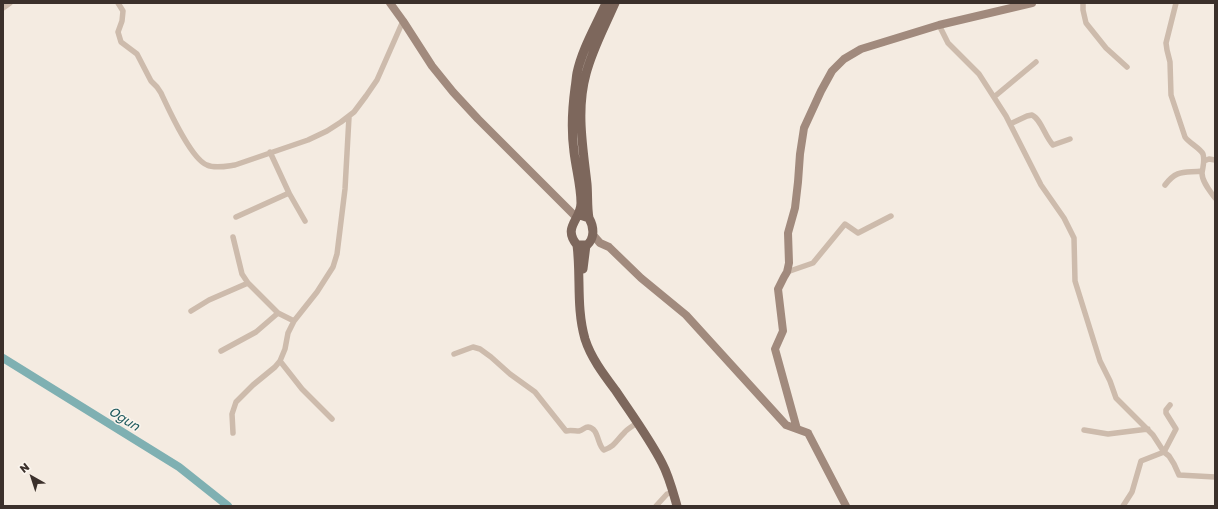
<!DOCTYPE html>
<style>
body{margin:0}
#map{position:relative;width:1218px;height:509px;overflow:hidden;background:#f4ebe1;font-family:"Golos Text",sans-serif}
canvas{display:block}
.frame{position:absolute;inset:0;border:4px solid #3b302b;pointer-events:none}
.north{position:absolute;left:12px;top:457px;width:40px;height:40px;-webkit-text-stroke:3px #fbf5ee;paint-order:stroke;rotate:321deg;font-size:11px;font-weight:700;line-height:16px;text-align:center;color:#3b302b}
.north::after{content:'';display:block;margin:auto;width:14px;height:18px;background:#3b302b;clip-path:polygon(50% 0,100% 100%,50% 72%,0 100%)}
</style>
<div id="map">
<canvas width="1218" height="509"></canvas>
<div class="frame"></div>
<div class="north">N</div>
</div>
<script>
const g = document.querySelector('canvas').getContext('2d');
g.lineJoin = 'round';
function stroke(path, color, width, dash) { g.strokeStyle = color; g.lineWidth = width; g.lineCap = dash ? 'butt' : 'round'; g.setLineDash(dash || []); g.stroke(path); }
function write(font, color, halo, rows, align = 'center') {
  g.font = font + ' "Golos Text",sans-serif'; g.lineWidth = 3; g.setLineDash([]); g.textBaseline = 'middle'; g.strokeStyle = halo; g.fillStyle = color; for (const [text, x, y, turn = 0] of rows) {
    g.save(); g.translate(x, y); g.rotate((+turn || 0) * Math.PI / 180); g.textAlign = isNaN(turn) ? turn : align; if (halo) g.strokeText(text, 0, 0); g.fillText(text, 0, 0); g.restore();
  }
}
const river = new Path2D(`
 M3,358L179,467L228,506`);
const street = new Path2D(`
 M118,3L123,11L122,21L118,32L121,42L137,54L151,81L157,87L161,93C169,110 191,159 207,165C215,169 227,166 235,165L308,140L327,131L341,122L354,112L366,96L377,80L403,21
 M1083,3V10L1086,23L1106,48L1127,67
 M1176,3L1166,43L1167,50L1170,62L1171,95L1185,137C1189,143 1200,148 1203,154C1205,161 1203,166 1202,173C1202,182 1210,191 1215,198
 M3,8L10,3
 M939,25L948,43L979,74L1006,116L1041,185L1064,218L1074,238L1075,281L1100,361L1110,381L1116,398L1153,435L1164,452L1169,456L1174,464L1179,475L1215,477
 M994,97L1036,62
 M1010,124L1027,116L1032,115C1041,119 1045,137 1053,145L1070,139
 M270,152L289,193L305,221
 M1204,161L1209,159L1215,160
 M1165,185C1177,169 1184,173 1202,171
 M236,217L289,193
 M233,237L242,274L248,283L278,313L294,321
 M787,272L813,263L845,224L858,233L891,216
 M191,311L209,300L248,283
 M221,351L256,332L278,313
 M454,354L473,347L480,349L491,357L510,374L535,392L566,431C570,430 575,431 579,431C583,430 585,427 588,427C599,428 597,445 604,450C615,446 616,441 624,433C627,429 633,426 637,423
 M280,361L302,389L332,419
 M1084,430L1108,434L1148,429
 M233,433L232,414L236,402L253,385L275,367L280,361L285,349L288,333L294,321L317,292L333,267L337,254L345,189L349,117
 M656,506L667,494L673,492
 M1123,506L1132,492L1141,461L1164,452L1176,429L1166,413V410L1170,405`);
const secondary = new Path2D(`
 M390,3L403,21L432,66L453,92L478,119L576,217
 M593,235L600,243L609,247L641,278L686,315L786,425L808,433L846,506
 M808,433L797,429L775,349L783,331L778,289L784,277L787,272L789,263L788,233L795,208L798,182L800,154L804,128L821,91L832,71L844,59L861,49L939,25L1032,3`);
const primary = new Path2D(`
 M578,216L580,215L589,218C594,227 595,238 587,245H577C562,227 581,220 581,203C581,186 576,169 574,152C571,130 572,110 575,88C576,83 576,78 577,73C582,49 596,26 606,3
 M589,218C587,207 588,195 587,184C583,148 576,110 586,74C592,50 605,26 615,3
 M577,245C581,276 576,308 585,339C591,358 604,375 616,391C632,415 649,438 662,463C669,476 673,492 677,506
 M583,269L586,245`);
const waterNames = [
 ["Ogun",124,419,32]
];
stroke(river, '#7fb0b2', 8);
stroke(street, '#cdbbac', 5.5);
stroke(secondary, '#a18a7d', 8);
stroke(primary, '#7d675c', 9);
write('italic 13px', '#1f5a5e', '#fbf5ee', waterNames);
</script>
